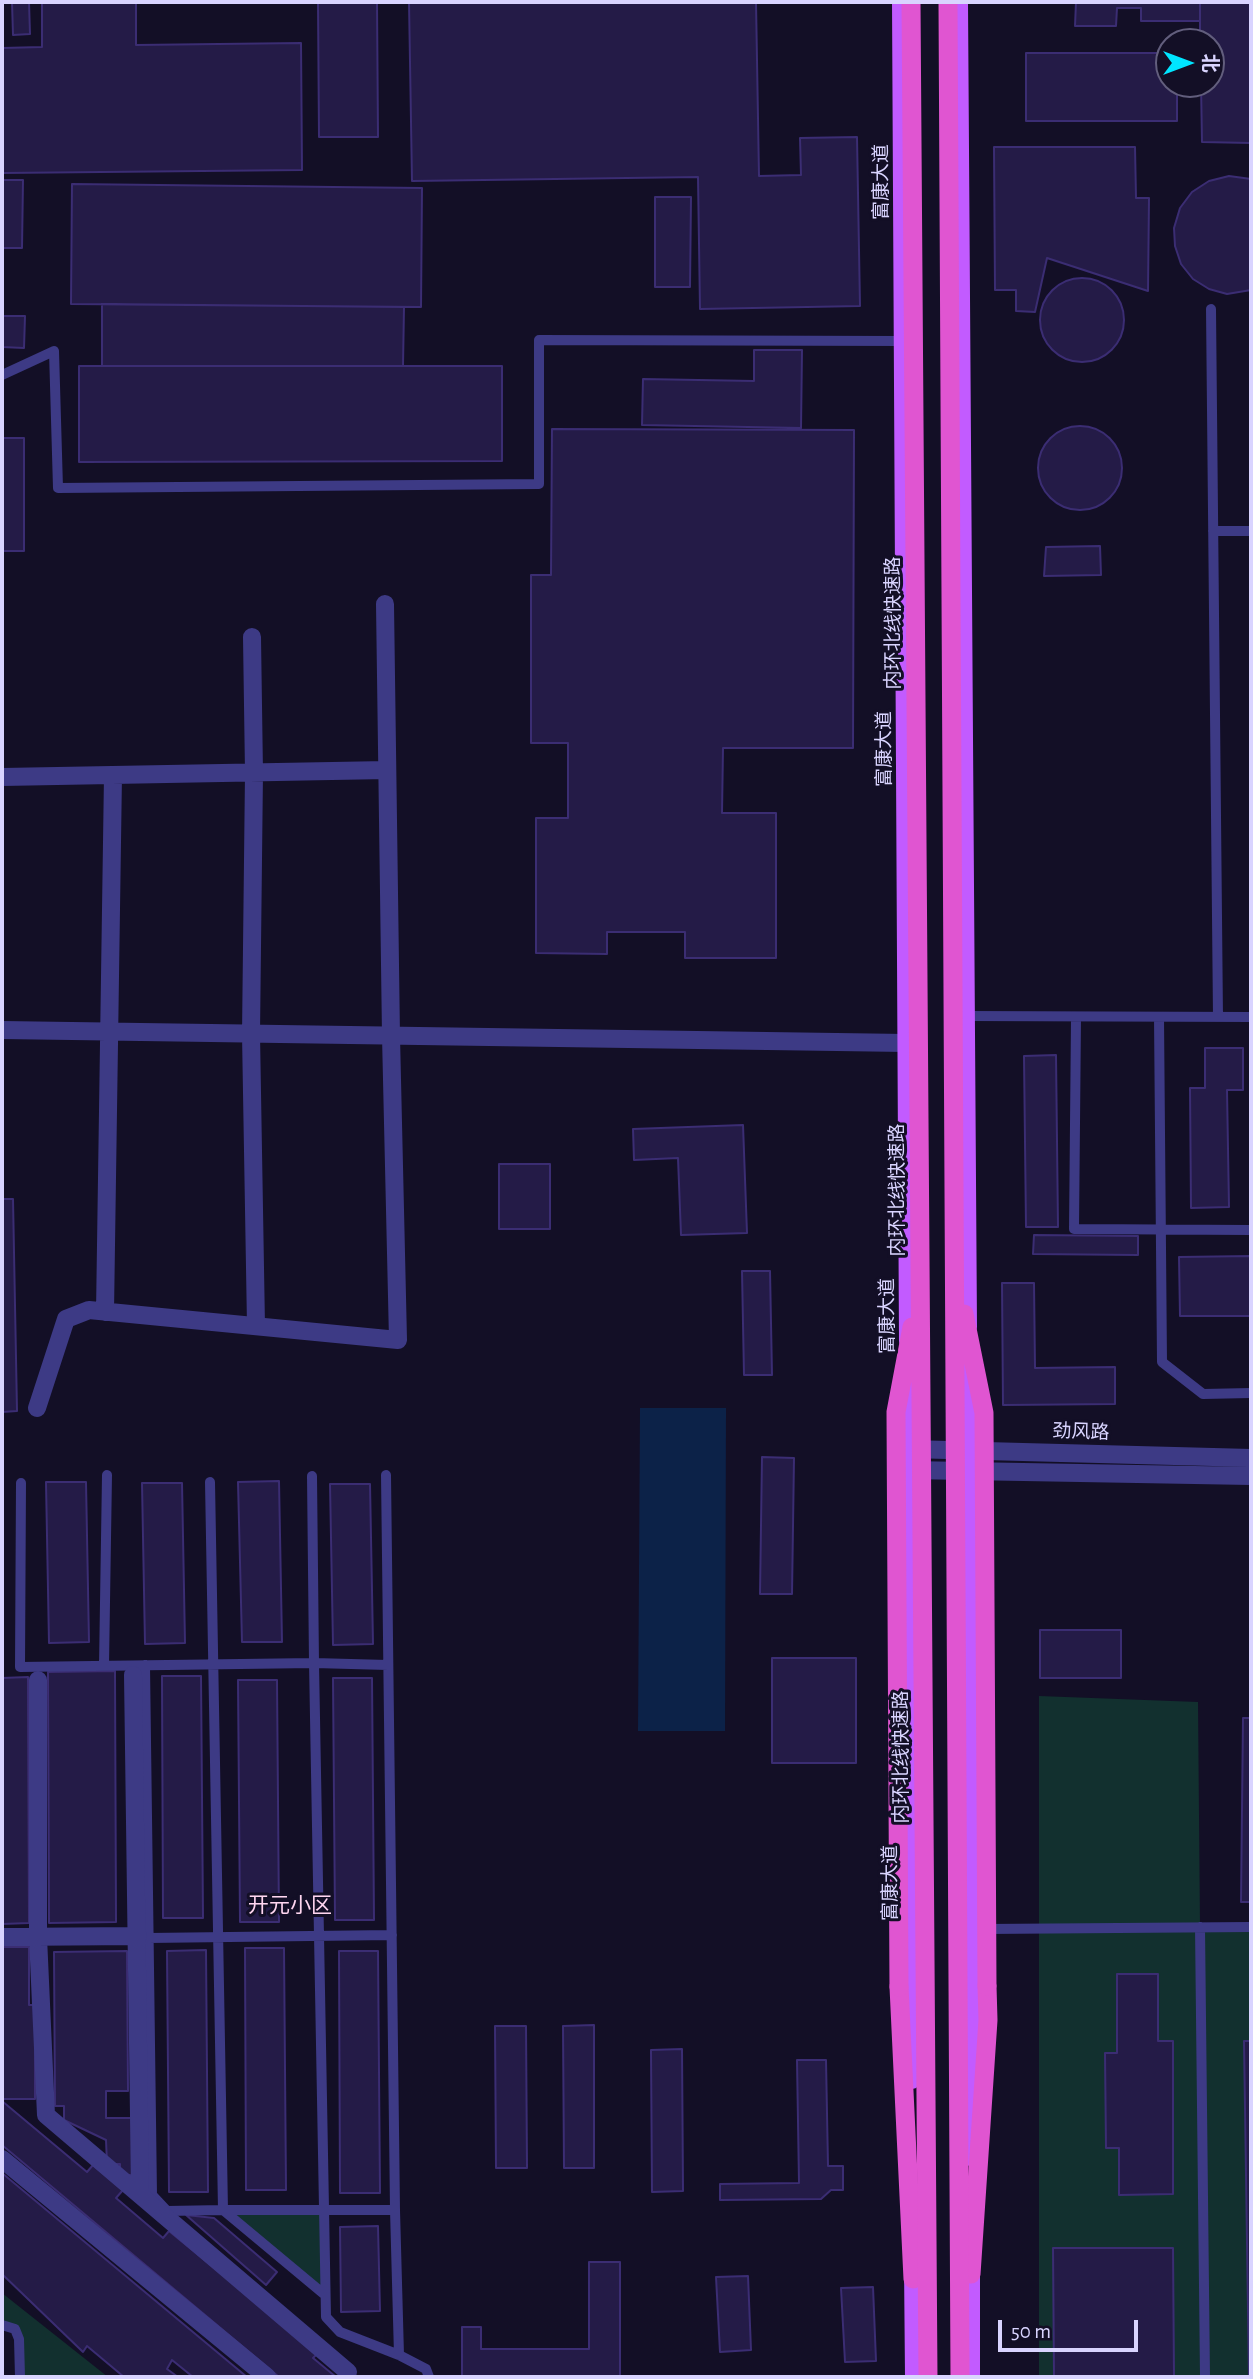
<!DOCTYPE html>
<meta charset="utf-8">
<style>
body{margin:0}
#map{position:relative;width:1253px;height:2379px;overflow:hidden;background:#130f26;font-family:"Alegreya Sans","Noto Sans SC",sans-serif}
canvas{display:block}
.frame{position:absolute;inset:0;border:4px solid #d9d4ff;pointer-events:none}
.north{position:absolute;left:1155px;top:28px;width:70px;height:70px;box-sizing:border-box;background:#130f26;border:2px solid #625e7d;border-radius:50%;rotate:90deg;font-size:19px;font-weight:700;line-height:28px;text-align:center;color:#d9d4ff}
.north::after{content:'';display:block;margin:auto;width:24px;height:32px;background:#00e5ff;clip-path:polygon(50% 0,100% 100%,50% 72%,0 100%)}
.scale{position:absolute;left:998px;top:2320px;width:140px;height:32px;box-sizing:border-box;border:4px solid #d9d4ff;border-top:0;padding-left:9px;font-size:21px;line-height:24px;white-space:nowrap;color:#d9d4ff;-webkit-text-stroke:5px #130f26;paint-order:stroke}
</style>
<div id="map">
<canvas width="1253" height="2379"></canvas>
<div class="frame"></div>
<div class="north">北</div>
<div class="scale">50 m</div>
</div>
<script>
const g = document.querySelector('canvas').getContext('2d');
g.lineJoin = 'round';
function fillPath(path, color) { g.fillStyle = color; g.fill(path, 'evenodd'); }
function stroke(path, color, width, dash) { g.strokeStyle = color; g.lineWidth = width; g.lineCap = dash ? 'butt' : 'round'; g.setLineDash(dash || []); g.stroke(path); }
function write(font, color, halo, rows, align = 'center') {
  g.font = font + ' "Alegreya Sans","Noto Sans SC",sans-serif'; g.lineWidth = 6; g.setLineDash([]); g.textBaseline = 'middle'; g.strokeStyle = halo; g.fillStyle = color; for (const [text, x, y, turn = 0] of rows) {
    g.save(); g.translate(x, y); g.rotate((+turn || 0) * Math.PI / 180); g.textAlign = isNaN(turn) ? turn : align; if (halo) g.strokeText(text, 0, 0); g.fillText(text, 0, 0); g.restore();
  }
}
const green = new Path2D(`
 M1039,1696L1198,1702L1200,1927L1251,1930V2377H1039Z
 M324,2209L325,2295L223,2210Z
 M2,2293L108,2377H20L19,2339L2,2325Z`);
const water = new Path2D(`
 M640,1408H726L725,1731H638Z`);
const building = new Path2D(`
 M12,2H29L30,34L13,35Z
 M42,2H136V45L301,43L302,170L2,173V48L42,47Z
 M318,2H377L378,137H319Z
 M409,2H756L759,176L801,175L800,138L857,137L860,306L700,309L698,177L412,181Z
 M1076,2H1200V21H1141V8H1117L1116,26H1075Z
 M1200,2H1251V143L1202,142L1201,84H1211V42H1200Z
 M1026,53H1169V84H1177V121H1026Z
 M994,147H1135L1136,198H1149L1148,291L1047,258L1035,312L1016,311V290H995Z
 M1229,176L1251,179V290L1227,294L1209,289L1193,279L1181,264L1175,246L1174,228L1180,208L1192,192L1209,181Z
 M2,180H23L22,248H2Z
 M72,184L422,188L421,307L71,304Z
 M655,197H691L690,287H655Z
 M1040 320a42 42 0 1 1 84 0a42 42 0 1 1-84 0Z
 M102,304L404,307L403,366H102Z
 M2,316H25L24,348L2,347Z
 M754,350H802L801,428L642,425L643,379L754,381Z
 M79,366H502V461L79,462Z
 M1038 468a42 42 0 1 1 84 0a42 42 0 1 1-84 0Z
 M552,429L854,430L853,748H723L722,813H776V958H685V932H607V954L536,953V818H568V743H531V575H551Z
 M2,438H24V551H2Z
 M1100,546L1101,575L1044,576L1046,547Z
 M1205,1048H1243V1090H1227L1229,1207L1191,1208L1190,1088H1205Z
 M1056,1055L1058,1227H1026L1024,1056Z
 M743,1125L747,1233L681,1235L678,1158L634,1160L633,1129Z
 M499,1164H550V1229H499Z
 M2,1199H13L17,1411L2,1412Z
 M1034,1235L1138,1236V1255L1033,1254Z
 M1251,1256V1316H1180L1179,1257Z
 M742,1271H770L772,1375H744Z
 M1002,1283H1034L1035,1368L1115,1367V1404L1003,1405Z
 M762,1457L794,1458L792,1594H760Z
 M279,1481L282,1642H242L238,1482Z
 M46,1482H86L89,1642L49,1643Z
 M142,1483H182L185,1643L145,1644Z
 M330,1484H370L373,1644L333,1645Z
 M1040,1630H1121V1678H1040Z
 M772,1658H856V1763H772Z
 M115,1671L116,1922L49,1923L48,1672Z
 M162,1676H201L203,1918H163Z
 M28,1677L29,1923L2,1924V1678Z
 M333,1678H372L374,1920H335Z
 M238,1680H277L279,1922H240Z
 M1243,1718H1251V1902H1241Z
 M2,1947H29V2005H35V2099H2Z
 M245,1948H284L286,2190H246Z
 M206,1950L208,2192H169L167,1951Z
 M127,1951L128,2091H106V2118H137L138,2175H120V2164H107L106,2140L64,2120V2106H55L54,1952Z
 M339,1951H378L380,2193H340Z
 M1117,1974H1158V2041H1173V2194L1119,2195V2148H1106L1105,2053H1117Z
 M594,2025V2168H564L563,2026Z
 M495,2026H526L527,2168H496Z
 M1244,2041H1251V2377H1249Z
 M682,2049L683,2191L652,2192L651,2050Z
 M797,2060H826L828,2166H843V2190H831L821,2199L720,2200V2184L799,2183Z
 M2,2101L87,2172L93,2165L123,2190L116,2198L163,2238L169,2231L318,2353L313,2358L336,2377H279L2,2145Z
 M2,2173L247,2377H193L172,2360L167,2369L178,2377H124L87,2346L83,2352L2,2274Z
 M186,2215L214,2218L277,2272L266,2285Z
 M378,2226L380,2311L341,2312L340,2227Z
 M1053,2248H1173L1174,2377H1054Z
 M589,2262H620V2377H462V2327H481V2349H589Z
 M748,2276L751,2350L720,2352L716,2277Z
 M873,2287L876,2361L845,2362L841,2288Z`);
const service = new Path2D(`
 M1211,309L1218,1017
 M2,375L54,351L58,488L539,484V340L903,341
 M1213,531H1251
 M966,1016L1251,1017
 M1159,1017L1162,1362L1203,1394L1251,1393
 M1076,1018L1074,1229L1251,1230
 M312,1476L314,1663L388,1665
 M210,1482L223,2210H395L386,1475
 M21,1483L20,1667L314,1663L326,2317L340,2332L399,2355L426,2369L429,2377
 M145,1665L152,2195L167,2211L223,2210L325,2295
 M104,1666L107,1475
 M1200,1927L1205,2377
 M985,1929L1251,1927
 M148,1938L392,1935
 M395,2210L399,2355
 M2,2325L15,2329L19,2339L20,2377`);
const minor = new Path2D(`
 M252,637L254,773L251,1034L256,1326
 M2,777L387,770
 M2,1030L906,1043
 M105,1312L113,775
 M37,1408L66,1319L89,1310L398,1340L391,1036L385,604
 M133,1675L140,2190
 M38,1680V1937L46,2115L348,2372
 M2,1937L138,1936
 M2,2159L267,2377`);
const tertiary = new Path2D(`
 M909,1449L1251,1458
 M909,1470L1251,1476`);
const primary = new Path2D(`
 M901,2L908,1341
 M959,2L968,1327
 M968,1362L971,2157
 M908,1376L912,2080
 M971,2262V2377
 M913,2265L914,2377`);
const trunk = new Path2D(`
 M899,1987L913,2279
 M971,2274L988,2020L987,1986`);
const trunkBridge = new Path2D(`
 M911,2L928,2377
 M948,2L960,2377
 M964,1314L984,1413L987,1986
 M899,1987L896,1412L912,1327`);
const streetNames = [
 ["富康大道",881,182,-90],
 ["内环北线快速路",893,623,-90],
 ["富康大道",884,749,-90],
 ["内环北线快速路",897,1190,-90],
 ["富康大道",887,1316,-90],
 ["劲风路",1081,1432,2],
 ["内环北线快速路",901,1757,-90],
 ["富康大道",890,1883,-90]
];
const neighbourhoodNames = [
 ["开元小区",290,1906]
];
fillPath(green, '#12302f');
fillPath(water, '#0c2248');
fillPath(building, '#241b47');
stroke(building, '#3b2d73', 2);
stroke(service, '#3d3a85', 10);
stroke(minor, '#3d3a85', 18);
stroke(tertiary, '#3d3a85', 18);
stroke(primary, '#c25bff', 18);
stroke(trunk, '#e055d1', 19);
stroke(trunkBridge, '#e055d1', 19);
write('19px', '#d9d4ff', '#130f26', streetNames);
write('21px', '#ffd6f0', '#130f26', neighbourhoodNames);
</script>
